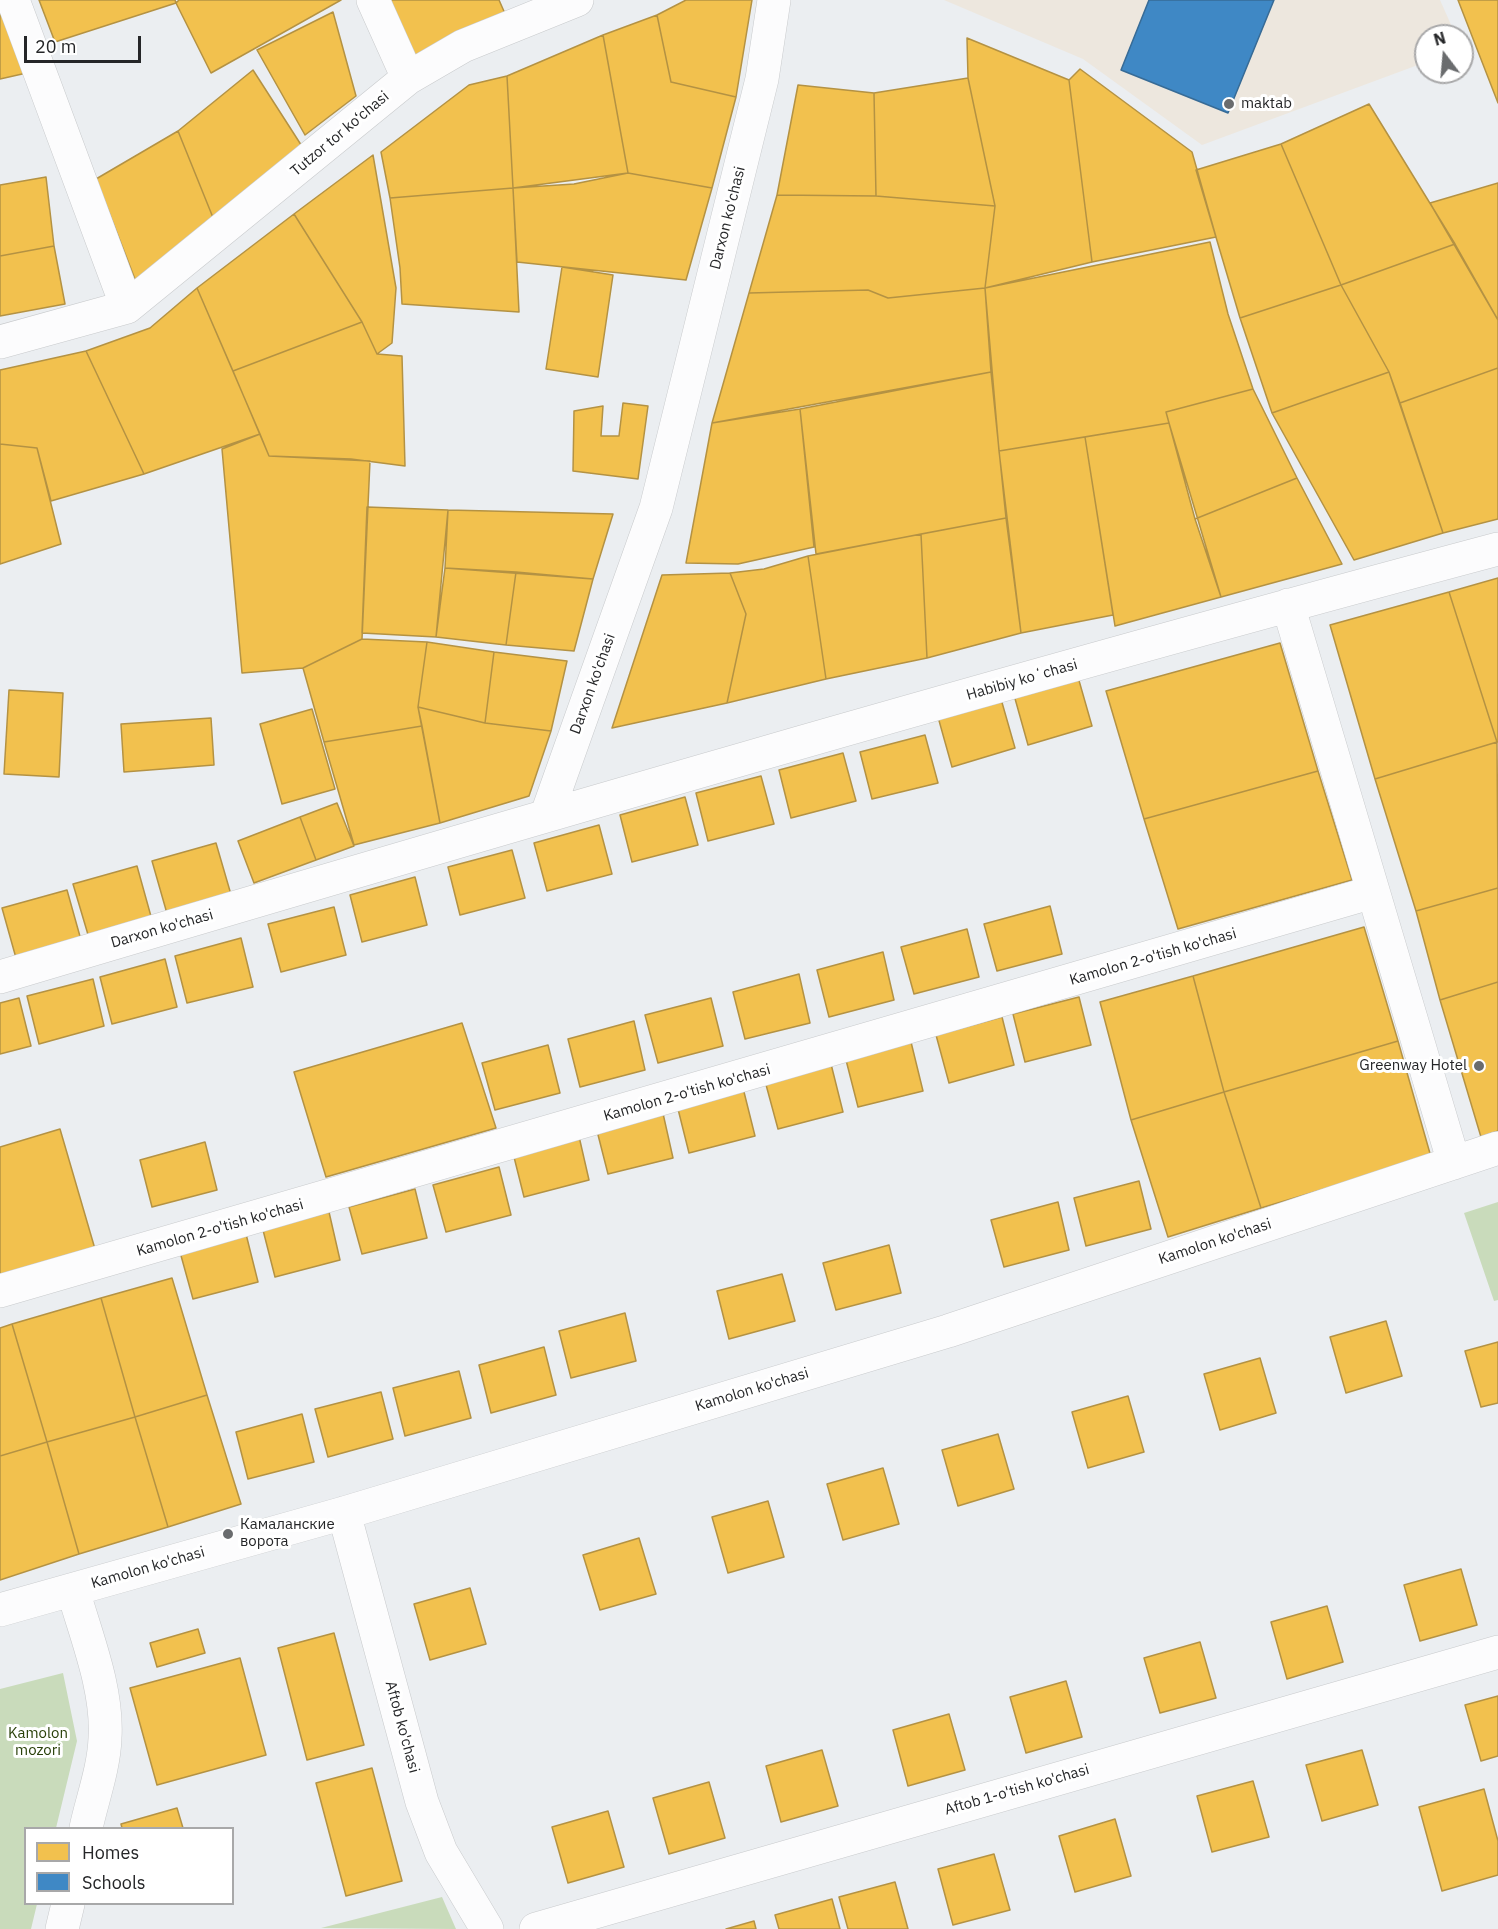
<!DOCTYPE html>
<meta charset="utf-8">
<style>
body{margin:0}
#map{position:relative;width:1498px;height:1929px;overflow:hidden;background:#ebeef1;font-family:"IBM Plex Sans",sans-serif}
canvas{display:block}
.legend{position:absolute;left:24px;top:1827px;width:210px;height:78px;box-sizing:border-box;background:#fff;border:2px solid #a8a8a9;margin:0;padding:8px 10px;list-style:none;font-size:18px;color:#252628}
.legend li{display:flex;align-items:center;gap:12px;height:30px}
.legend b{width:30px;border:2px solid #a8a8a9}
.north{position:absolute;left:1414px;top:24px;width:60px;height:60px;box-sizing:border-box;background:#fff;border:2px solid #a8a8a9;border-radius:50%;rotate:344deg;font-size:16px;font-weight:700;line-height:24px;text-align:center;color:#252628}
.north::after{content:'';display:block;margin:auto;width:21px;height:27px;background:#6a6c6e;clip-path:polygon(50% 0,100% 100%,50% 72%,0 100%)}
.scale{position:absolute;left:24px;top:36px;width:117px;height:27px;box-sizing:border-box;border:3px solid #252628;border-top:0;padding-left:8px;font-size:18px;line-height:21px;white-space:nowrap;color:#252628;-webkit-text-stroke:4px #fff;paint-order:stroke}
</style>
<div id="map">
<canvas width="1498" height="1929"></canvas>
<ul class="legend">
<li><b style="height:16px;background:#f2c14e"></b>Homes</li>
<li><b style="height:16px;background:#3f88c5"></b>Schools</li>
</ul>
<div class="north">N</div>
<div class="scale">20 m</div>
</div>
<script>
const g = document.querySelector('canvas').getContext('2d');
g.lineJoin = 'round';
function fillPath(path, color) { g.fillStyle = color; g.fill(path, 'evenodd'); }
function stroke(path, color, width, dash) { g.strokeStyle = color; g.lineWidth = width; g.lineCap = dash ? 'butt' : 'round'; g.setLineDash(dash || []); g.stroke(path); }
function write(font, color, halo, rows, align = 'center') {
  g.font = font + ' "IBM Plex Sans",sans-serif'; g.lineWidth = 6; g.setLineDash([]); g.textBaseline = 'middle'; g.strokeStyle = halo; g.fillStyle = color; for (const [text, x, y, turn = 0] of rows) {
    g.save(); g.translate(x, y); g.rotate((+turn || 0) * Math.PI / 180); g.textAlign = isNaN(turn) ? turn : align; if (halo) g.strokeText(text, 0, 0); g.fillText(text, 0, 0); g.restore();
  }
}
const education = new Path2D(`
 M944,0H1440L1456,36H1426V62L1202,145L1083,59Z`);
const green = new Path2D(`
 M1498,1202V1300L1494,1301L1464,1213Z
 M63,1673L77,1741L56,1828H26V1904H37L31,1929H0V1689Z
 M442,1897L456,1929L321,1928Z`);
const homes = new Path2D(`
 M0,0L31,72L0,79Z
 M39,0H175L176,3L55,42Z
 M179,0H341L211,73L176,3Z
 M378,0H499L510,25L408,76Z
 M686,0H752L736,97L671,82L657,15Z
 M1458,0H1498V103Z
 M333,12L356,96L305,135L257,50Z
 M657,15L671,82L736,97L712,188L628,173L603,35Z
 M603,35L628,173L574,184L513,188L507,76Z
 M967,38L1069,80L1092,262L985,288L995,206L968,78Z
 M1080,69L1192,152L1216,237L1092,262L1069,80Z
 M253,70L305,151L216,225L178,131Z
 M507,76L513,188L390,198L381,152L469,85Z
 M968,78L995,206L876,196L874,93Z
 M798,85L874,93L876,196L777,195Z
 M1369,104L1455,244L1341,285L1281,144Z
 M178,131L216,225L140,292L96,179Z
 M1281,144L1341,285L1240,318L1196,170Z
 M373,155L396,288L392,343L377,354L362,322L294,214Z
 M628,173L712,188L686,280L517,262L513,188Z
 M46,177L54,246L0,256V185Z
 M1498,183V320L1430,203Z
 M513,188L519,312L402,304L400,268L390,198Z
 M777,195L876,196L995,206L985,288L888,298L868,290L749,293Z
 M294,214L362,322L233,371L197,288Z
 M1210,242L1228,314L1253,389L1166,412L1169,423L999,451L985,288Z
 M1455,244L1498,320V368L1400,403L1389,372L1341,285Z
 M54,246L65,304L0,316V256Z
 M562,267L613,275L598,377L546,369Z
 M1341,285L1389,372L1272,413L1240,318Z
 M197,288L260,434L144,474L86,351L150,328Z
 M985,288L991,372L712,423L749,293L868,290L888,298Z
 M362,322L377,354L402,356L405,466L351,459L269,456L233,371Z
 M86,351L144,474L51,501L37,448L0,444V370Z
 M1498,368V519L1443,533L1400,403Z
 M991,372L1006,518L816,554L800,409Z
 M1389,372L1443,533L1354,560L1272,413Z
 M1253,389L1297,478L1195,519L1166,412Z
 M623,403L648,406L638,479L573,471L574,411L603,406L601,436H619Z
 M800,409L814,547L738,564L686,563L712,423Z
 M1169,423L1221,597L1115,626L1085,437Z
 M260,434L269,456L370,461L362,639L303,668L242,673L222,449Z
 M1085,437L1113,615L1021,633L999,451Z
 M0,444L37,448L61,544L0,564Z
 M1297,478L1342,564L1221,597L1195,519Z
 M367,507L448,510L436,637L362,633Z
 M448,510L613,514L593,579L445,568Z
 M1006,518L1021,633L927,658L921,534Z
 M921,534L927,658L826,679L808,556Z
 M808,556L826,679L727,703L746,614L730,573L764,569Z
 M445,568L516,572L506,645L436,637Z
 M516,572L593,579L574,651L506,645Z
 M730,573L746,614L727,703L612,728L662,575Z
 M1498,578V742H1497L1449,592Z
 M1449,592L1497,742L1375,779L1330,625Z
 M362,639L427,642L418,707L422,726L324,742L303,668Z
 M427,642L494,652L485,723L418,707Z
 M1280,643L1318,771L1144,819L1106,691Z
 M494,652L567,661L551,731L485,723Z
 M1078,677L1092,726L1028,745L1014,695Z
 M9,690L63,693L59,777L4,774Z
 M1001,699L1015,748L952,767L938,717Z
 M418,707L485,723L551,731L529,796L440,823Z
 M312,709L335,789L282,804L260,724Z
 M211,718L214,765L124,772L121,724Z
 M422,726L440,823L354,845L324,742Z
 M925,735L938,783L872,799L860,752Z
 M1497,742L1498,888L1416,911L1375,779Z
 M843,753L856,801L791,818L779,770Z
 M1318,771L1352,880L1178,929L1144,819Z
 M761,776L774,824L708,841L696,793Z
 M685,797L698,845L632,862L620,815Z
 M337,803L354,846L316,860L300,817Z
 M300,817L316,860L254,883L238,841Z
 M599,825L612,874L547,891L534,843Z
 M216,843L232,898L168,917L152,861Z
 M512,850L525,898L460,915L448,867Z
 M137,866L152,920L89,938L73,884Z
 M415,877L427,925L362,942L350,895Z
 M1498,888V982L1440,1000L1416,911Z
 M67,890L81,940L16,958L2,908Z
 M1050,906L1062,954L997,971L984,924Z
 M334,907L346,955L281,972L268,924Z
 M1364,927L1398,1041L1224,1092L1193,976Z
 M967,929L979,977L914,994L901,947Z
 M241,938L253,987L187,1003L175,956Z
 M883,952L894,1000L829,1017L817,970Z
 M165,959L177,1007L112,1024L100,977Z
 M799,974L810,1023L745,1039L733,992Z
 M1193,976L1224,1092L1131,1120L1100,1002Z
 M93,979L104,1026L39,1044L27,996Z
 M1498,982V1131L1481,1137L1440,1000Z
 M1079,997L1091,1045L1025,1062L1013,1014Z
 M19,998L31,1046L0,1054V1003Z
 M711,998L723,1046L658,1063L645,1015Z
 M1002,1017L1014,1065L949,1083L936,1035Z
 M634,1021L645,1070L580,1087L568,1039Z
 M462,1023L496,1128L326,1177L294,1072Z
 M1398,1041L1431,1157L1261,1208L1224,1092Z
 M911,1042L923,1091L858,1107L846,1060Z
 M548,1045L560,1093L495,1110L482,1063Z
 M831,1064L843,1112L778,1129L765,1081Z
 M743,1088L755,1136L689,1153L677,1105Z
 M1224,1092L1261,1208L1168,1237L1131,1120Z
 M662,1109L673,1158L608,1174L596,1127Z
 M60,1129L95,1249L0,1275V1147Z
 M578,1132L589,1180L524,1197L512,1149Z
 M205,1142L217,1190L152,1207L140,1160Z
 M499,1167L511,1215L446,1232L433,1185Z
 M1139,1181L1151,1229L1086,1246L1074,1198Z
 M415,1189L427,1238L362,1254L349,1207Z
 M1058,1202L1069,1250L1004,1267L991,1220Z
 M329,1212L340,1260L275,1277L263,1230Z
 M246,1234L258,1282L193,1299L180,1252Z
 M889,1245L901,1293L836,1310L823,1263Z
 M782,1274L795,1321L729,1339L717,1291Z
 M172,1278L207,1395L135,1417L101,1298Z
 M101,1298L135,1417L47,1442L12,1324Z
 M625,1313L636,1361L571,1378L559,1331Z
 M1386,1321L1402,1376L1346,1393L1330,1337Z
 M12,1324L47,1442L0,1456V1328Z
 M1498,1342V1403L1481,1407L1465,1351Z
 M544,1347L556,1395L491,1413L479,1365Z
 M1260,1358L1276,1413L1220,1430L1204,1374Z
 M459,1371L471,1418L405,1436L393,1388Z
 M381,1392L393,1439L328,1457L315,1409Z
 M207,1395L241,1504L168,1527L135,1417Z
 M1128,1396L1144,1452L1088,1468L1072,1412Z
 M302,1414L314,1462L248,1479L236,1432Z
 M135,1417L168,1527L79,1554L47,1442Z
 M998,1434L1014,1489L958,1506L942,1450Z
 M47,1442L79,1554L0,1580V1456Z
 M883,1468L899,1524L843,1540L827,1484Z
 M768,1501L784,1557L728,1573L712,1517Z
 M639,1538L656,1594L600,1610L583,1555Z
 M1461,1569L1477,1625L1420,1641L1404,1585Z
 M470,1588L486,1644L430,1660L414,1604Z
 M1327,1606L1343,1662L1287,1679L1271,1622Z
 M198,1629L205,1653L157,1667L150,1643Z
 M334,1633L364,1745L307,1760L278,1648Z
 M1200,1642L1216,1698L1160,1713L1144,1658Z
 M240,1658L266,1755L157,1785L130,1688Z
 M1066,1681L1082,1737L1026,1753L1010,1697Z
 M1498,1696V1756L1481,1761L1465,1705Z
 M949,1714L965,1770L908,1786L893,1730Z
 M822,1750L838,1806L781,1822L766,1766Z
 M1362,1750L1378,1805L1322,1821L1306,1765Z
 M372,1768L402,1881L346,1896L316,1783Z
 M1253,1781L1269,1837L1212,1852L1197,1796Z
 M709,1782L725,1838L669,1854L653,1798Z
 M1484,1789L1498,1841V1875L1442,1891L1419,1807Z
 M177,1808L183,1828H122L121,1824Z
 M608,1811L624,1867L568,1883L552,1827Z
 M1115,1819L1131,1876L1075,1892L1059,1836Z
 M994,1854L1010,1910L953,1925L938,1869Z
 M895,1882L908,1929H848L839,1897Z
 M832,1899L840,1929H779L775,1915Z
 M754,1921L756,1929H726Z`);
const schools = new Path2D(`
 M1149,0H1274L1228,113L1121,70Z`);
const minor = new Path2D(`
 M13,0L127,307
 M373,0L408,78
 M0,342L127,307L408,78L463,46L577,0
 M1288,605L1454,1163
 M547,814L656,508L762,79L774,0
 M0,977C498,829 996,683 1498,549
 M0,1291L1373,892
 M344,1513L422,1802L441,1852L487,1929
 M73,1590C86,1636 108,1689 105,1738C104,1768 92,1800 86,1828
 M0,1610L344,1513L948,1331L1498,1148
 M62,1929L68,1904
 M536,1929L1498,1652`);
const markers = [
 [1229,104,6,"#6a6c6e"],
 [1479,1066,6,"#6a6c6e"],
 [228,1534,6,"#6a6c6e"]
];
const poiNames = [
 ["maktab",1241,104],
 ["Greenway Hotel",1467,1066,"right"],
 ["Камаланские",240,1525],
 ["ворота",240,1542]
];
const streetNames = [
 ["Tutzor tor ko‘chasi",340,134,-40],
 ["Darxon ko'chasi",728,218,-76],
 ["Habibiy koʻchasi",1022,680,-16],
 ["Darxon ko'chasi",593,684,-70],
 ["Darxon ko'chasi",162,929,-16],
 ["Kamolon 2-o'tish ko'chasi",1153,957,-16],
 ["Kamolon 2-o'tish ko'chasi",687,1093,-16],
 ["Kamolon 2-o'tish ko'chasi",220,1228,-16],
 ["Kamolon ko'chasi",1215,1242,-18],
 ["Kamolon ko'chasi",752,1390,-17],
 ["Kamolon ko'chasi",148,1568,-16],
 ["Aftob ko'chasi",402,1727,75],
 ["Aftob 1-o'tish ko'chasi",1017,1790,-16]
];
const parkNames = [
 ["Kamolon",38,1734],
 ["mozori",38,1751]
];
fillPath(education, '#ede7de');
fillPath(green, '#c9dbbb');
fillPath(homes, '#f2c14e');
stroke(homes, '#b49243', 1.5);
fillPath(schools, '#3f88c5');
stroke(schools, '#376b96', 1.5);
stroke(minor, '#c8cacc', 34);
stroke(minor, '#fcfcfd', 33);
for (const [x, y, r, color] of markers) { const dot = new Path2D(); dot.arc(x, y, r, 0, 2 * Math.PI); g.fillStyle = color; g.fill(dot); stroke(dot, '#fff', 2); }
write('15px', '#252628', '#fff', poiNames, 'left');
write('15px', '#252628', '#fff', streetNames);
write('15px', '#2a410a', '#fff', parkNames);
</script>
